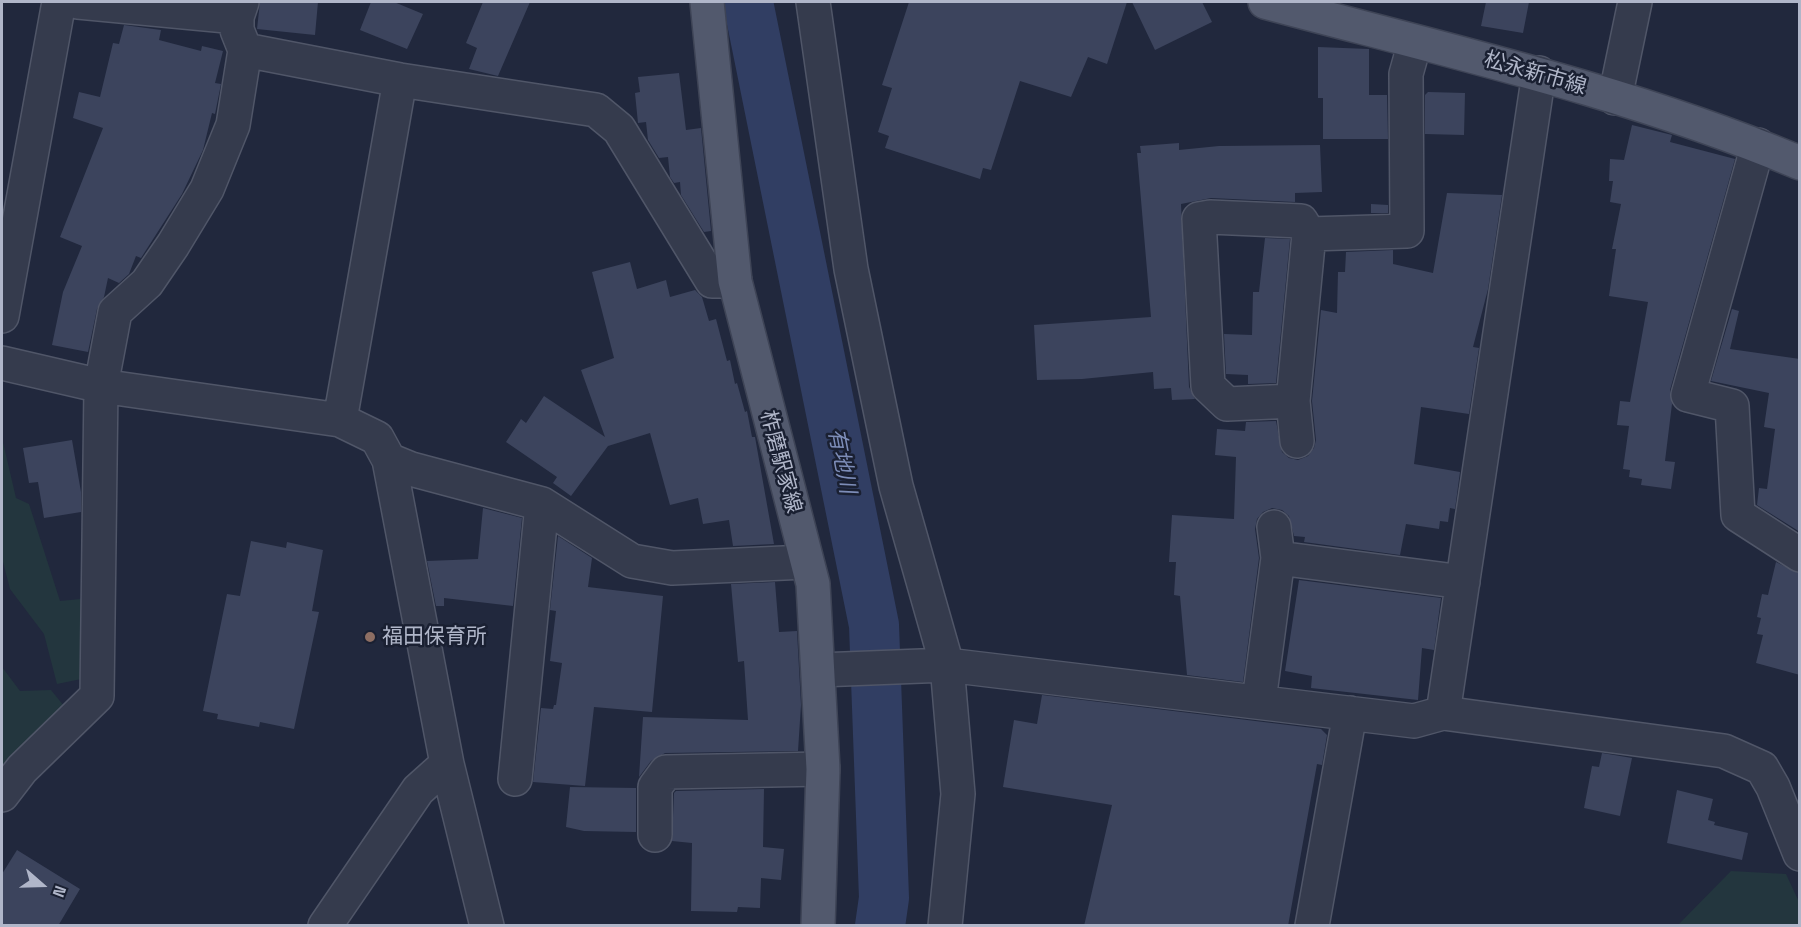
<!DOCTYPE html>
<meta charset="utf-8">
<style>
body{margin:0}
#map{position:relative;width:1801px;height:927px;overflow:hidden;background:#21283d;font-family:"Space Grotesk",sans-serif}
canvas{display:block}
.frame{position:absolute;inset:0;border:3px solid #b0b6c9;pointer-events:none}
.north{position:absolute;left:12px;top:855px;width:60px;height:60px;-webkit-text-stroke:4px #1a2032;paint-order:stroke;rotate:110deg;font-size:16px;font-weight:700;line-height:24px;text-align:center;color:#b0b6c9}
.north::after{content:'';display:block;margin:auto;width:21px;height:27px;background:#b0b6c9;clip-path:polygon(50% 0,100% 100%,50% 72%,0 100%)}
</style>
<div id="map">
<canvas width="1801" height="927"></canvas>
<div class="frame"></div>
<div class="north">N</div>
</div>
<script>
const g = document.querySelector('canvas').getContext('2d');
g.lineJoin = 'round';
function fillPath(path, color) { g.fillStyle = color; g.fill(path, 'evenodd'); }
function stroke(path, color, width, dash) { g.strokeStyle = color; g.lineWidth = width; g.lineCap = dash ? 'butt' : 'round'; g.setLineDash(dash || []); g.stroke(path); }
function write(font, color, halo, rows, align = 'center') {
  g.font = font + ' "Space Grotesk","Noto Sans JP",sans-serif'; g.lineWidth = 5; g.setLineDash([]); g.textBaseline = 'middle'; g.strokeStyle = halo; g.fillStyle = color; for (const [text, x, y, turn = 0] of rows) {
    g.save(); g.translate(x, y); g.rotate((+turn || 0) * Math.PI / 180); g.textAlign = isNaN(turn) ? turn : align; if (halo) g.strokeText(text, 0, 0); g.fillText(text, 0, 0); g.restore();
  }
}
const green = new Path2D(`
 M2,438L16,498L29,504L60,601L91,598V677L57,684L44,634L10,589L2,558Z
 M2,667L20,691L51,690L64,706L2,779Z
 M1731,871L1786,874L1799,902V925H1678Z`);
const river = new Path2D(`
 M748,2L874,625L884,898L880,926`);
const building = new Path2D(`
 M260,2H318L315,35L257,29Z
 M371,2H394L423,14L407,49L360,30Z
 M483,2H530L498,76L469,69L477,48L466,43Z
 M909,2H1127L1107,64L1088,57L1071,97L1020,81L991,170L983,168L980,179L885,148L889,136L878,132L892,88L882,85Z
 M1132,2H1202L1212,22L1155,50Z
 M1486,2H1529L1523,33L1481,26Z
 M124,25L161,30L159,40L201,51L202,46L223,51L215,83L221,84L215,114L212,113L203,150L182,194L141,258L136,256L129,274L119,283L108,278L104,297L97,309L88,352L52,345L63,292L82,246L60,237L103,128L73,118L79,92L100,97L113,43L119,44Z
 M1318,47L1369,49V95H1387L1388,139H1323V98H1318Z
 M679,73L686,130L701,128L711,231L704,232L681,195L680,182L674,183L670,177L668,157L659,158L648,140L646,122L638,123L635,93L640,92L638,77Z
 M1428,92L1465,93L1464,135L1425,134V95Z
 M1632,125L1672,135L1670,142L1735,159L1670,390L1672,404L1665,461L1675,462L1671,489L1641,485L1642,479L1629,477L1630,470L1623,469L1629,426L1617,425L1620,401L1630,402L1648,302L1609,296L1616,249H1612L1621,204L1610,202L1613,181H1609L1610,159L1624,160Z
 M1179,143V150L1219,146L1320,145L1322,192L1295,193V202L1211,198L1181,204L1189,387L1195,399L1172,400L1171,388L1154,389L1153,372L1082,379L1037,380L1034,325L1151,317L1137,153H1141L1140,146Z
 M1447,193L1502,195L1488,289L1473,347L1479,348L1469,414L1421,407L1414,464L1460,472L1455,509L1450,508L1448,522L1440,521L1439,529L1406,524L1400,555L1304,542L1305,537L1294,536L1289,516L1282,510L1272,508L1263,512L1257,519L1255,529L1259,558L1243,682L1187,675L1180,596L1174,595L1176,562H1169L1172,515L1234,519L1236,457L1215,455L1217,429L1245,431L1246,422L1276,421L1282,452L1289,458L1298,460L1308,456L1314,448L1316,440L1312,401L1321,310L1337,313L1338,272H1345L1346,252L1393,250V264L1433,273Z
 M1371,204L1388,205V213H1371Z
 M1265,238L1290,239L1276,383L1248,384V375L1226,374L1224,334L1252,335L1253,292H1259Z
 M630,262L637,289L666,280L670,297L695,290L702,297L709,321L716,319L727,361L730,360L735,384L737,383L745,412L747,411L752,437H755L774,544L733,546L729,520L703,524L698,498L670,505L650,433L608,446L571,496L553,483L557,477L506,442L521,419L526,423L544,396L605,437L581,370L614,358L592,272Z
 M1732,309L1739,311L1730,349L1800,359V532L1757,505L1759,488L1767,489L1775,429L1764,427L1769,393L1711,381Z
 M72,440L81,492V512L44,518L38,482L29,483L23,448Z
 M483,508L522,518L513,606L444,598V606H436L427,561L478,559Z
 M558,536L592,558L588,587L663,596L652,712L594,707L585,786L533,782L541,708L553,709L554,705H556L562,663L550,661L556,611L550,610Z
 M251,541L286,548L287,542L323,550L312,611L319,612L294,729L260,722L259,727L217,719L218,714L203,711L227,594L240,596Z
 M1776,562L1800,574V675L1756,663L1763,635L1757,634L1761,618L1757,617L1762,594L1768,595Z
 M1299,580L1441,598L1434,650L1422,648L1418,700L1311,688L1312,676L1285,671Z
 M775,582L779,632L797,631L801,705L798,751L665,753L651,761L639,777L643,717L748,720L744,661L738,662L731,584Z
 M1042,695L1321,729L1327,735L1322,765L1317,764L1288,926H1084L1112,805L1003,787L1014,720L1037,724Z
 M1602,753L1632,758L1620,816L1584,808L1592,766L1599,767Z
 M570,787L636,788V832L584,831L566,827Z
 M764,789L763,847L784,849L781,880L761,878L760,908L738,907L737,912L691,911L692,843L672,841L674,793L676,791Z
 M1677,790L1713,799L1708,820L1715,822L1714,825L1748,833L1742,860L1667,843Z
 M17,850L80,889L58,926H2V874Z`);
const minor = new Path2D(`
 M78,2L237,17
 M813,2L851,269L896,486L947,665L958,794L945,926
 M245,50L400,80L596,110L619,129L712,281H735
 M1615,98L1635,2
 M1758,145L1688,395L1732,406L1738,515L1800,555
 M2,316L59,2
 M2,363L101,386L340,420L377,438L389,460L447,764L487,926
 M1293,401L1227,404L1208,386L1199,219L1210,217L1301,221L1309,234
 M340,420L400,80
 M1297,441L1293,401L1309,234L1407,231L1406,74L1415,42
 M389,460L411,469L542,504L632,561L672,568L806,562
 M1278,558L1463,582
 M819,670L947,665L1414,721L1443,713L1724,751L1762,768L1773,787L1800,854
 M1259,701L1278,558L1274,527
 M1443,713L1539,73
 M515,779L542,504
 M2,795L22,769L97,696L101,386L115,312L147,283L173,245L207,189L233,125L245,50L237,30V17L242,2
 M655,835V787L666,772L823,769
 M325,926L418,790L447,764
 M1312,926L1350,713`);
const major = new Path2D(`
 M707,2L735,281L813,584L823,769L818,926
 M1265,2C1445,50 1628,91 1800,163`);
const markers = [
 [370,637,6,"#8d6e63"]
];
const streetNames = [
 ["松永新市線",1535,74,16],
 ["柞磨駅家線",780,462,75]
];
const poiNames = [
 ["福田保育所",382,637]
];
const waterNames = [
 ["有地川",841,461,79]
];
fillPath(green, '#23363e');
stroke(river, '#313e63', 50);
fillPath(building, '#3c445d');
stroke(minor, '#505668', 36);
stroke(major, '#3e4456', 36);
stroke(minor, '#353b4d', 33);
stroke(major, '#52596d', 33);
for (const [x, y, r, color] of markers) { const dot = new Path2D(); dot.arc(x, y, r, 0, 2 * Math.PI); g.fillStyle = color; g.fill(dot); stroke(dot, '#1a2032', 2); }
write('21px', '#b0b6c9', '#1a2032', streetNames);
write('21px', '#b0b6c9', '#1a2032', poiNames, 'left');
write('italic 22px', '#7d8db8', '#1a2032', waterNames);
</script>
